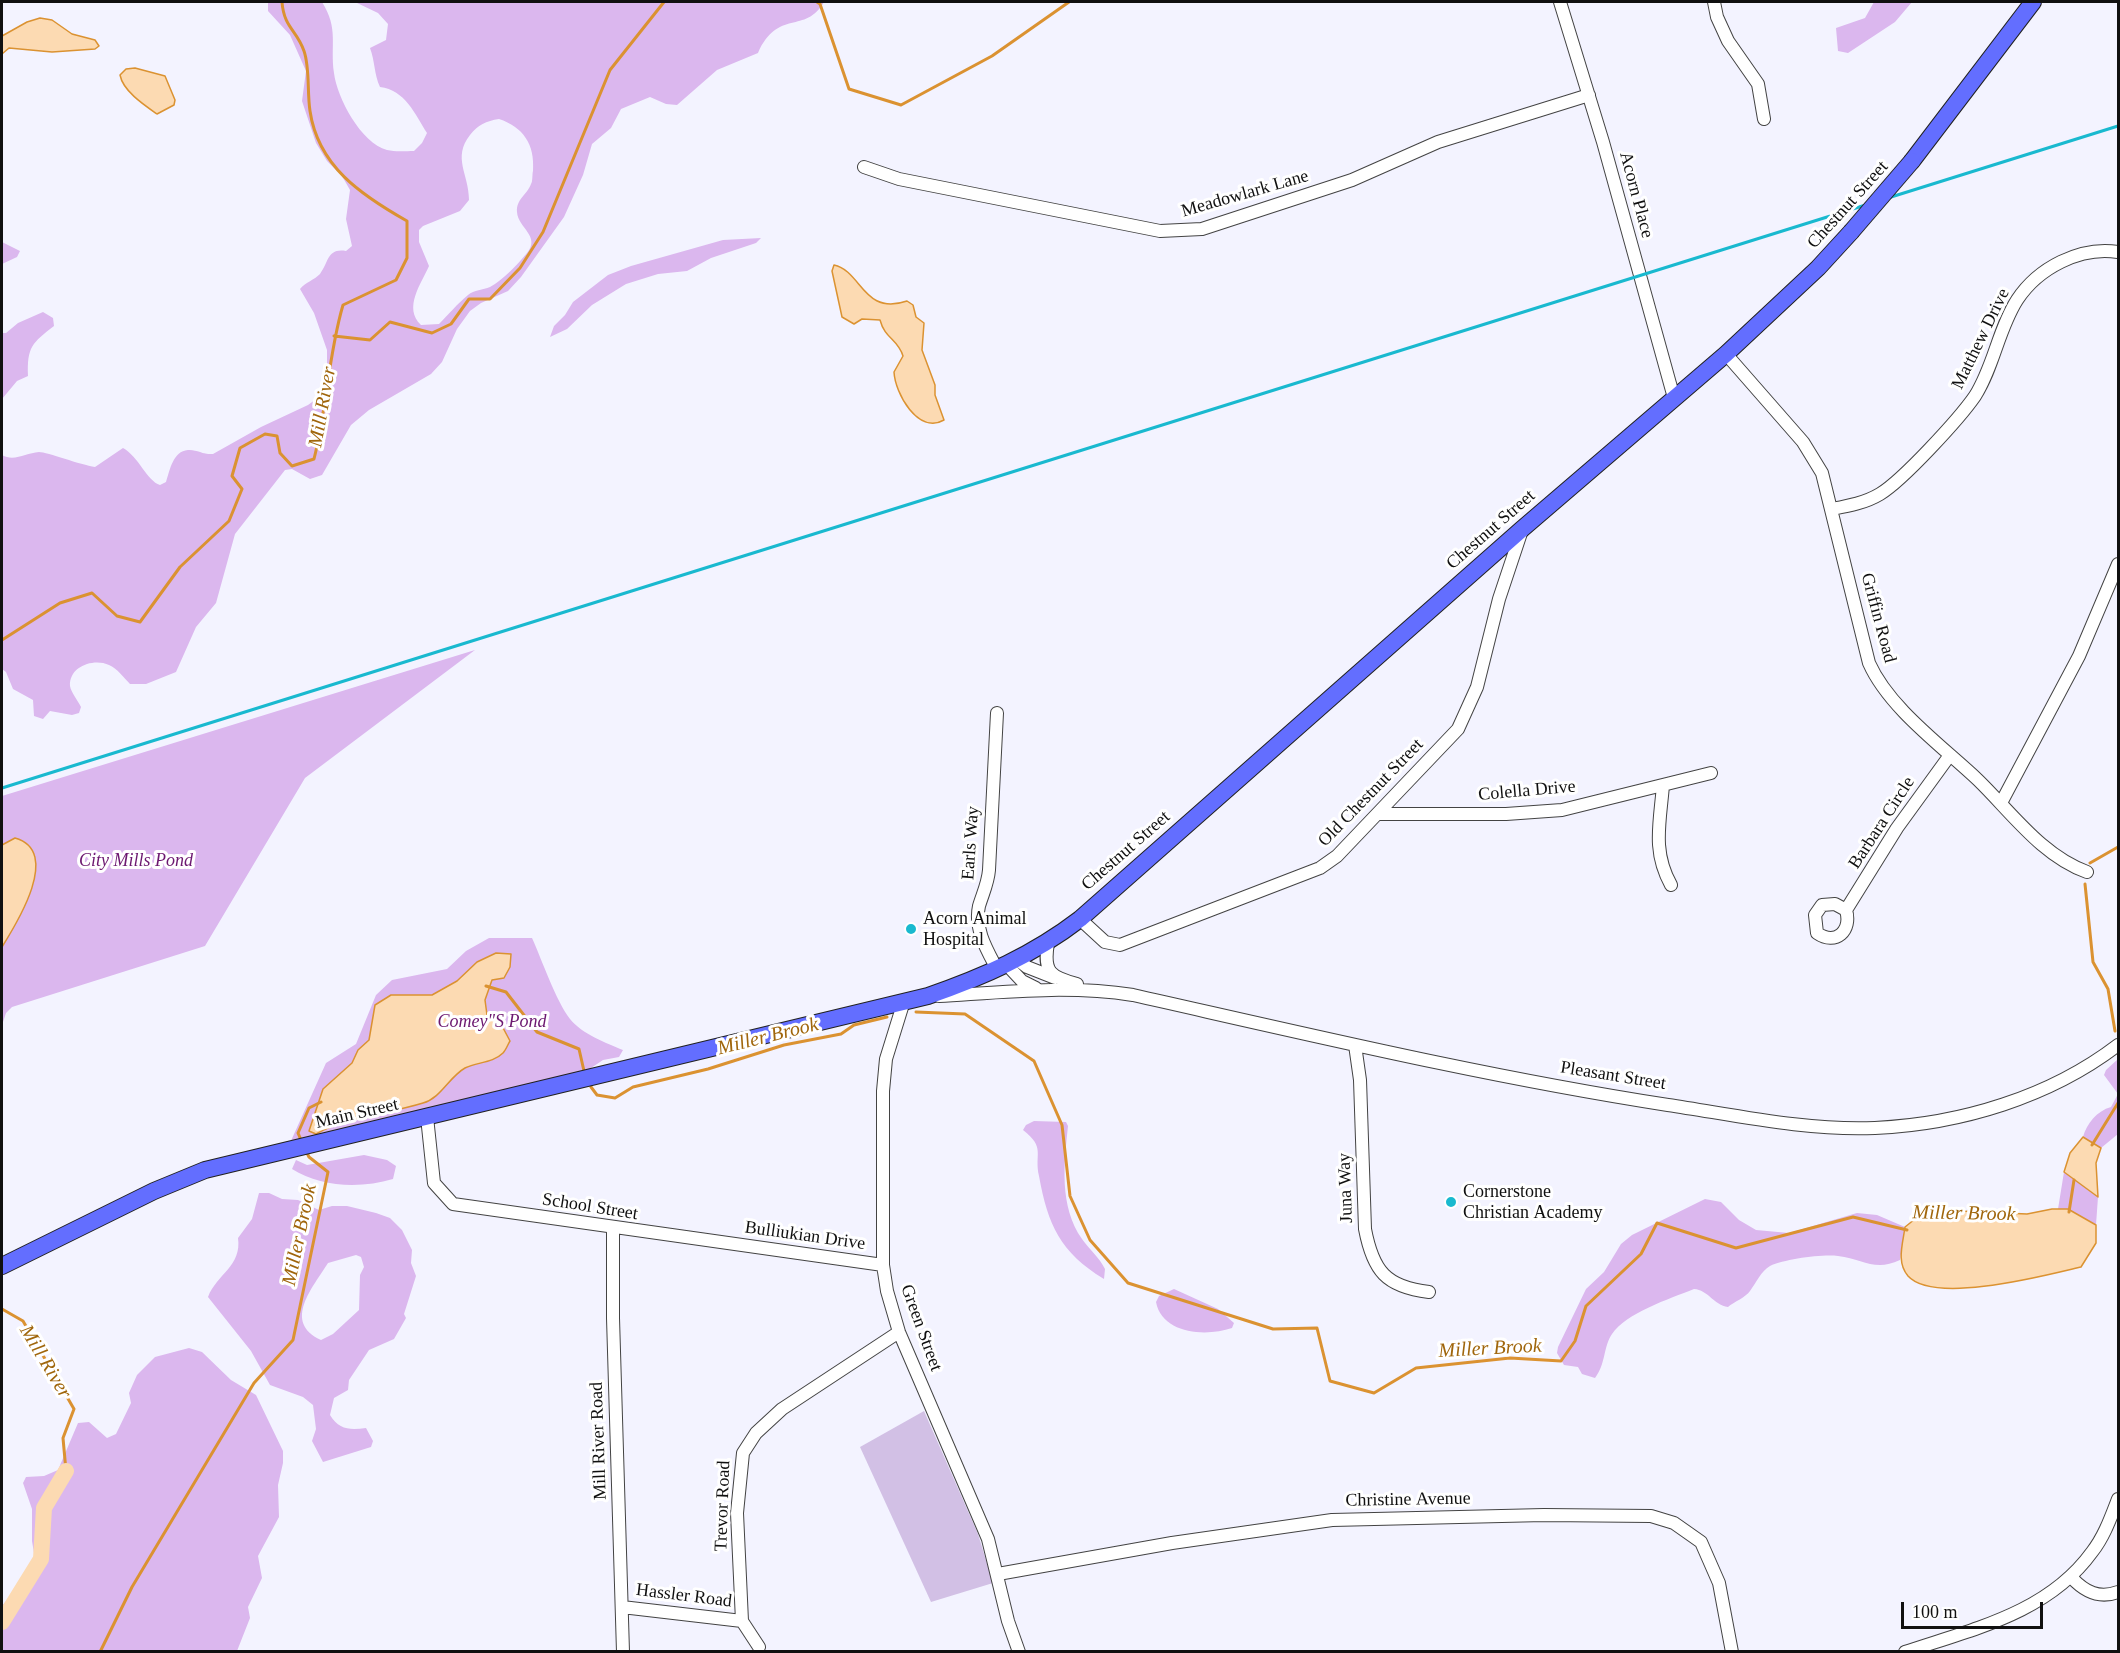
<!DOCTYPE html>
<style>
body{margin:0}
#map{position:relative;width:2120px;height:1653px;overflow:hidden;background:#f3f3ff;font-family:"Times New Roman",serif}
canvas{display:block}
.frame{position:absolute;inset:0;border:3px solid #101010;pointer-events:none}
.scale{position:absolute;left:1901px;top:1602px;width:142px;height:27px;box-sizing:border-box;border:3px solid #101010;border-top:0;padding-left:8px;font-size:18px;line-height:21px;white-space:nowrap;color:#101010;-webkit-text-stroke:4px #fff;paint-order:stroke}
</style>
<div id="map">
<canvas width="2120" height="1653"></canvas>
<div class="frame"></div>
<div class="scale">100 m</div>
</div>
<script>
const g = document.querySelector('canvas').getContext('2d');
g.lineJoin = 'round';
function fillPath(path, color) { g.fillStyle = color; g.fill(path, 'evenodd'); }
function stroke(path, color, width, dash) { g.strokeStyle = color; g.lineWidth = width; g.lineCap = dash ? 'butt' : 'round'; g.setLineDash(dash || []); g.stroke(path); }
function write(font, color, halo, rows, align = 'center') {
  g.font = font + ' "Times New Roman",serif'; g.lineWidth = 6; g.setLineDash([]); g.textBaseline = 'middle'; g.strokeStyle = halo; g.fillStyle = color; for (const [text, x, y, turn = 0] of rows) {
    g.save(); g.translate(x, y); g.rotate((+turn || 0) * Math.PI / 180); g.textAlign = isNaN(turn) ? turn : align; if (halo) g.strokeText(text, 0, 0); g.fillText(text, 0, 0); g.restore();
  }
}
const green = new Path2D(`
 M268,2H322C339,29 330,45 334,73C337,98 361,143 387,150C395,152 406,151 414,151L422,143L427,133C415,114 405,90 380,87C374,74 375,61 370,48L386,40L388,24L378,13L355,2H824C805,35 778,8 758,53L717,70L677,105L666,104L650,97L621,109L611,128L592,144L583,175L564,217L521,277L508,291L481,303L470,311L457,329L442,362L431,374L369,410L351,425L322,475L310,479L292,469L285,470L235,534L216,603L196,627L176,672L146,684H130C124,678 117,668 109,665C94,658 69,666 70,686C71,692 78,701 81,707L79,713L72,715L50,711L43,719L34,716L33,700L13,689L6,672L2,669V455C14,462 26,453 39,452C47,452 81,465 95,467L123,448C139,457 147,481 160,485L166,482C170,470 173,451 188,450C196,449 204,455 213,454L261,427L308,405L319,397L332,376L327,365V350L314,313L300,289C306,282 314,280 320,274C329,262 327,248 346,251L352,246L346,219L350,190L342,176L327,161L316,143L302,101L306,71L290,35L268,11ZM499,119C523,127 535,144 533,171C532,174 533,181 531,184C527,195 516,199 517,212C518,228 541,236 527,253C518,264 503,280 490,287C483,290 474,290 468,295C458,303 448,315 439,324L421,325C403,308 421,284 429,266L419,242V230L423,226L460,211L469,200C469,174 452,158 470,135C478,125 486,121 499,119Z
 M1874,2H1912L1895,22L1848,53L1838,51L1836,28L1865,18Z
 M761,238L756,243L711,258L687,271L658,274L626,284L592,305L567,329L550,337L554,326L565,315L573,302L608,275L631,266L723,240Z
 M2,242L20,251L17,257L2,264Z
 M43,312L53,318L54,326C32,343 27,347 28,376L17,381L2,399V333H6L18,323Z
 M475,650L305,778L205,946L12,1007L6,1013L2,1025V796Z
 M489,938H532C542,960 556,1001 570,1019C582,1034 606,1043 623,1050L619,1057L603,1060L591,1068L592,1071L290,1143L326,1063L356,1044L376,995L392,980L447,969L466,951Z
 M2118,1059V1134L2101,1148L2083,1137C2087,1123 2097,1111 2111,1107L2118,1094L2104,1075L2106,1070Z
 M1034,1121L1066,1122L1068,1126C1064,1164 1059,1206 1082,1239C1090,1250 1099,1257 1105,1269L1104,1279C1060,1252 1048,1225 1039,1176C1034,1153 1046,1148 1023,1130L1026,1125Z
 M364,1155L387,1160L396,1166L393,1179C360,1189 320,1187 292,1169L296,1160L307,1165Z
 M2064,1172L2098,1197L2096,1225L2068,1209H2058Z
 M259,1193H269L282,1199L298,1200L319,1210L332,1206H347L376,1213L390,1218L402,1230L412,1250L411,1263L416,1276L404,1314L406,1318L394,1339L369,1350L349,1380L348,1390L334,1398L330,1415C339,1430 350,1430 366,1428L373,1441L371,1447L323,1462L312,1441L316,1429L313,1405L303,1397L270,1385L251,1351L208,1297C217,1274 242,1266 238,1238L252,1219ZM356,1255L361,1257L364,1267L360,1275L359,1310L333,1334L321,1340C282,1322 313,1287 328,1263Z
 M1705,1199L1721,1202L1739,1220L1756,1230L1789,1233L1857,1213L1877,1215L1905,1227L1900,1260C1875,1272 1863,1259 1838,1256C1822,1254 1785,1259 1770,1266C1761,1271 1756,1283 1750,1291C1746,1297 1734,1302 1728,1307C1714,1305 1708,1290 1694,1289C1669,1299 1626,1313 1612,1334C1603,1347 1606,1364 1595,1378L1582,1374L1578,1367L1564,1365L1557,1353L1558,1347L1586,1289L1604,1272L1621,1244L1632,1235Z
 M1174,1289L1218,1309L1234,1323L1232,1328C1206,1337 1162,1334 1156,1302L1159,1296Z
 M189,1348L202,1352L231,1380L256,1395L283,1451V1463L278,1485L279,1517L258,1556L262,1578L248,1607L250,1618L237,1651H2V1606L36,1565L32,1541V1509L23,1483L26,1477L44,1476L58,1470L78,1423L89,1422L107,1438L116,1434L131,1403L129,1393L137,1375L155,1357Z`);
const cemetery = new Path2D(`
 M924,1411L978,1534L993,1583L931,1602L860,1447Z`);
const water = new Path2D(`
 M40,18L52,20L72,34L95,40L99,46L95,49L52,52L9,48L2,54V36L27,22Z
 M135,68L165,76L175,100L174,105L157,114C144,105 123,91 120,75L126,69Z
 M834,265C862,271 863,316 907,301L913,305L916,317L924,323L922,350L935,385V395L944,420C918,435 895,393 894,372L903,356C898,339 885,339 880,320L862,319L854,324L842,317L832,271Z
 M15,838C62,851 17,923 2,947V845Z
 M496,953L511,954L510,967L504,978L492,980L485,1000L487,1015L501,1024L510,1041C508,1044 506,1050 503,1053C493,1063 477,1062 465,1068C449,1077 441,1098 423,1103C388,1114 348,1116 316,1134L309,1131L323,1089L352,1063L358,1050L369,1040L375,1005L391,995H432L457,981L477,962Z
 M2083,1137L2101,1148L2096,1163L2098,1197L2064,1172L2070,1153Z
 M2052,1209H2068L2096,1225V1243L2081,1267C2047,1275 1934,1305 1908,1276C1896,1262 1903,1243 1905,1227L1920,1215L1960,1211L2027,1214Z`);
const stream = new Path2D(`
 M817,2L820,4L849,89L901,105L992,56L1069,2
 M334,336L370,340L390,322L432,333L451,324L469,299H490L520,268L543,232L610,70L664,2
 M2,640L60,603L92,593L117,616L140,622L180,567L229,521L242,489L232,476L240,448L265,434L277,436L280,453L292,466L314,459C327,408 328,356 343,305L396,280L407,258V221C361,195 318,166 310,111C307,92 310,68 304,51C297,30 284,28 282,2
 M2090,863L2118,847
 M2085,884L2093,962L2108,989L2115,1031
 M486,986L506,992L537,1032L579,1049L584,1071
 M916,1012L965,1014L1034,1061L1062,1125L1070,1196L1090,1240L1128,1283L1273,1329L1317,1328L1330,1381L1374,1393L1416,1368L1510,1358L1561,1361L1575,1341L1586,1306L1641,1254L1657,1223L1736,1248L1853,1217L1907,1230
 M591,1087L597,1095L615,1098L633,1087L708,1069L784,1045L841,1034L854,1025L887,1017
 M301,1140L298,1133L309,1108L321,1102
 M2092,1145L2118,1103
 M2069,1212L2074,1180
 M2,1309L23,1321L74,1409L63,1438L66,1471
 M100,1652L132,1587L254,1383L293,1340L328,1172L309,1157L306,1151`);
const river = new Path2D(`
 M2,1622L41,1559L44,1508L66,1471`);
const minor = new Path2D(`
 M1560,2L1603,142L1674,398
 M1714,2L1717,17L1728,41L1758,84L1764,119
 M864,167L899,179L1160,231L1202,229L1352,180L1438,142L1589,95
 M1726,354L1803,442L1822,473L1869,663C1889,708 1942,746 1978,780C2011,812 2042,856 2087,872
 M1832,509C1848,506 1865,503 1880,494C1903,480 1959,419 1975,396C1994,366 1998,330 2017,300C2038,268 2080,246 2118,252
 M997,713L989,870C988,883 983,893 979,906C974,929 987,950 997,969
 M1663,785C1660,823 1652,851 1671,885
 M2001,803L2079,656L2118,564
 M1379,814H1506L1562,810L1711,773
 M1846,910L1835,904L1822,905L1815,915L1817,933C1836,946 1852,931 1846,910L1897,828L1950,755
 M1080,919L1105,942L1120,945L1320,868L1337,856L1458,729L1477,687L1499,599L1522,530
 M1048,943C1043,972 1050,977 1077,984
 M1018,960L1027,967L1055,978
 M1007,965L1022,981L1036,988
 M939,996C1005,992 1067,985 1133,995C1311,1035 1487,1077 1668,1105C1735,1115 1807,1131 1875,1128C1961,1124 2050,1097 2118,1045
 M904,1001L886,1059L883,1091V1265L887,1291L899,1332L988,1539L1008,1621L1019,1652
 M1355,1045L1360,1080L1365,1229C1373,1271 1386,1287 1429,1292
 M427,1117L434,1183L453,1204L883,1265
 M613,1229V1318L623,1652
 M998,1574L1172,1543L1332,1520L1544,1515L1651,1516L1674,1523L1701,1542L1719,1583L1732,1652
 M2072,1578C2085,1592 2099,1599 2118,1592
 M622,1607L742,1621
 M759,1647L742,1621L737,1513L743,1453L756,1433L782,1409L899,1332
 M1905,1652C1973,1629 2048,1613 2092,1552C2104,1537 2111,1517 2118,1499`);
const major = new Path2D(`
 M1912,161L2033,2
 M2,1266L154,1191L205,1170L928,996C983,977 1033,955 1080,919L1522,529L1726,354L1818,268L1851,232`);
const rail = new Path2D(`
 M2,788L2118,126`);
const majorBridge = new Path2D(`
 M1851,232L1912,161`);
const markers = [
 [911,929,6,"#19b9cf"],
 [1451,1202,6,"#19b9cf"]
];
const streetNames = [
 ["Meadowlark Lane",1245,194,-16],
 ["Acorn Place",1636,195,75],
 ["Chestnut Street",1848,205,-48],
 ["Matthew Drive",1981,339,-64],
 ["Chestnut Street",1491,530,-41],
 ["Griffin Road",1878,618,75],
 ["Colella Drive",1527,791,-5],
 ["Old Chestnut Street",1371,793,-46],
 ["Barbara Circle",1882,823,-57],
 ["Earls Way",971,843,-86],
 ["Chestnut Street",1126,851,-41],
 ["Pleasant Street",1613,1076,9],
 ["Main Street",357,1114,-13],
 ["Juna Way",1346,1188,-92],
 ["School Street",590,1207,9],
 ["Bulliukian Drive",805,1236,8],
 ["Green Street",921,1328,70],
 ["Mill River Road",599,1441,-92],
 ["Christine Avenue",1408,1500,-1],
 ["Trevor Road",723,1506,-88],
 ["Hassler Road",684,1596,7]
];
const parkNames = [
 ["City Mills Pond",136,861],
 ["Comey\"S Pond",492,1022]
];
const poiNames = [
 ["Acorn Animal",923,919],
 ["Hospital",923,940],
 ["Cornerstone",1463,1192],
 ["Christian Academy",1463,1213]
];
const waterNames = [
 ["Mill River",323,407,-80],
 ["Miller Brook",768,1037,-14],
 ["Miller Brook",1964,1214,1],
 ["Miller Brook",300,1235,-78],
 ["Miller Brook",1490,1349,-3],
 ["Mill River",45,1362,59]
];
fillPath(green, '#dbb7ee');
fillPath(cemetery, '#d2c0e5');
fillPath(water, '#fcdab2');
stroke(water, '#db9231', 1.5);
stroke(stream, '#db9231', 3);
stroke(river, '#fcdab2', 16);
stroke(minor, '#434343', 14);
stroke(major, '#212121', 18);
stroke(minor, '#fff', 12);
stroke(major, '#636eff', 16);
stroke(rail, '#19b9cf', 3);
stroke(majorBridge, '#212121', 18, []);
stroke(majorBridge, '#636eff', 16);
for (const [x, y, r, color] of markers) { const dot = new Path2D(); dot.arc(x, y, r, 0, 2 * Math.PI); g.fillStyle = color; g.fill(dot); stroke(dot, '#fff', 2); }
write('18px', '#101010', '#fff', streetNames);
write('italic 18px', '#6c1870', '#fff', parkNames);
write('18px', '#101010', '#fff', poiNames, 'left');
write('italic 20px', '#a0660c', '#fff', waterNames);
</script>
